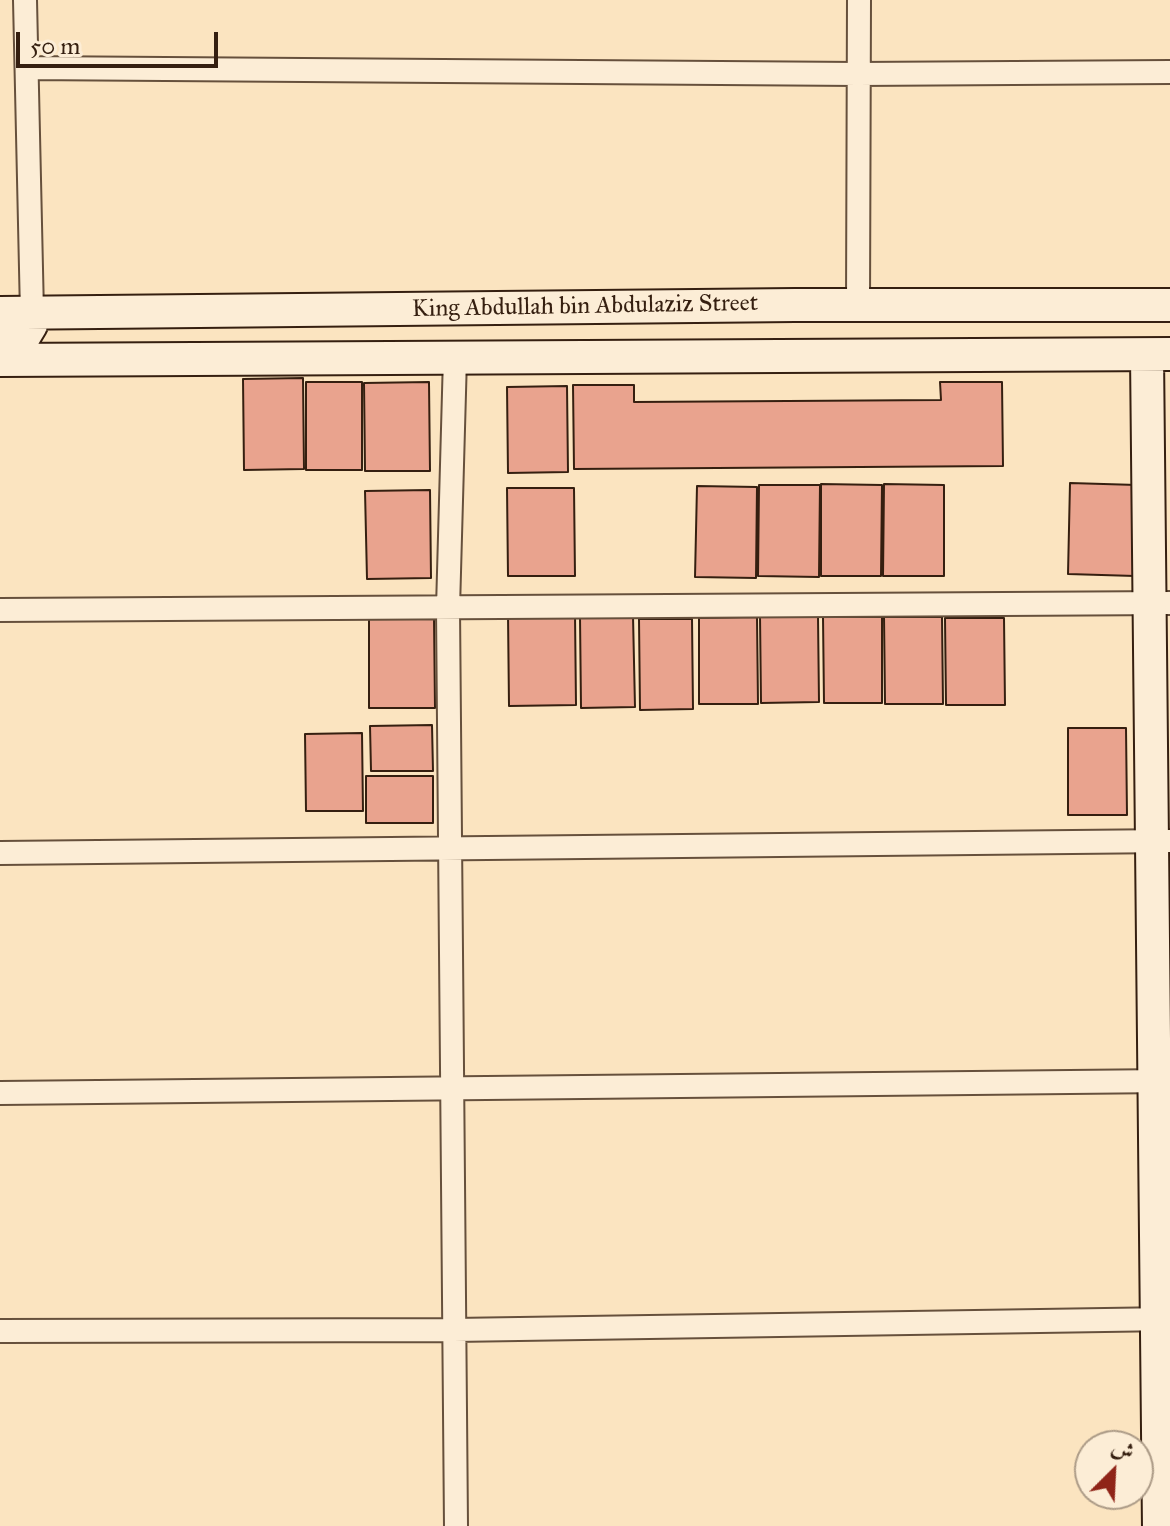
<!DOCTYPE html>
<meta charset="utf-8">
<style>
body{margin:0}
#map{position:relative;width:1170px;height:1526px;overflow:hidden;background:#fbe4c0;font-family:"IM FELL Great Primer",Amiri,serif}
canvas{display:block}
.north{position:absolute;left:1074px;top:1430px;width:80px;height:80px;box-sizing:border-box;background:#fcedd6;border:2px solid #ac9b87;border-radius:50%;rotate:24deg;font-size:22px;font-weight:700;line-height:32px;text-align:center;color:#351f10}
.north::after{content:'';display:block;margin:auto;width:28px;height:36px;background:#8f2418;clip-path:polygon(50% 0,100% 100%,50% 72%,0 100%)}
.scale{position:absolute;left:16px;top:32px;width:202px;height:36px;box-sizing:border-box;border:4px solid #351f10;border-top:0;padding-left:10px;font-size:24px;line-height:28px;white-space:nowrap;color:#351f10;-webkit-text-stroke:6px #fcedd6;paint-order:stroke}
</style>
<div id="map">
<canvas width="1170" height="1526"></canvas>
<div class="north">ش</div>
<div class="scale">50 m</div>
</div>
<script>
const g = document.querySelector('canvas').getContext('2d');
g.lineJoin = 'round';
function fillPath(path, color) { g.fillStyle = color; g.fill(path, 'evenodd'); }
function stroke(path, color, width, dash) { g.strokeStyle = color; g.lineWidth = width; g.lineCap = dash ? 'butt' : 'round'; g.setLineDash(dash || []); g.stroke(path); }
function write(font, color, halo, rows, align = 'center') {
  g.font = font + ' "IM FELL Great Primer",serif'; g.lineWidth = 6; g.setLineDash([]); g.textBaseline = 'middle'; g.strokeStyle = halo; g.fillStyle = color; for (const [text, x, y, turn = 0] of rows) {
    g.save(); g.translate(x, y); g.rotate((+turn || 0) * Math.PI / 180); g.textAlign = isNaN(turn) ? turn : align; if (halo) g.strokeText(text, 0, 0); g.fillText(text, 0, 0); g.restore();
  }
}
const building = new Path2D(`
 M303,378L304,469L244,470L243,379Z
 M306,382H362V470H306Z
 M429,382L430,471H365L364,383Z
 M940,382H1002L1003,466L574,469L573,385H634V402L941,400Z
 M567,386L568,472L508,473L507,387Z
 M1070,483L1137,485L1135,576L1068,574Z
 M821,484L882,485L881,576H821Z
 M884,484L944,485V576H883Z
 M759,485H820L819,577L758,576Z
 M697,486L757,487L756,578L695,577Z
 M507,488H574L575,576H508Z
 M430,490L431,578L367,579L365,491Z
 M575,614L576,705L509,706L508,615Z
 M369,616L434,617L435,708H369Z
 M633,616L635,707L581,708L580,617Z
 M760,616H818L819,702L761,703Z
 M757,617L758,704H699V618Z
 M823,617H882V703H824Z
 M884,617H942L943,704H885Z
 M945,618H1004L1005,705H946Z
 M639,619H692L693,709L640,710Z
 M432,725L433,771H371L370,726Z
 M1068,728H1126L1127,815H1068Z
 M362,733L363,811H306L305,734Z
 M366,776H433V823H366Z`);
const street = new Path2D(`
 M25,0L32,313
 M27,68L858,74L1170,72
 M858,307L859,0
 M455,357L448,608L456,1526
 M0,610L1170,603
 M0,853L1170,841
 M0,1093L1167,1081
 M0,1331L454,1330L1170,1319`);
const secondary = new Path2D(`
 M0,313L795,305H1170
 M0,338L25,335L31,325L32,313
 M1147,355L1159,1526
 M0,360L1170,354`);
const streetNames = [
 ["King Abdullah bin Abdulaziz Street",585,307,-1]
];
fillPath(building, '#e9a38e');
stroke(building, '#351f10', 2);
stroke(street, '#66503c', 26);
stroke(secondary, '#351f10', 36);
stroke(street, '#fcedd6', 22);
stroke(secondary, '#fcedd6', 32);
write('24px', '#351f10', '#fcedd6', streetNames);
</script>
